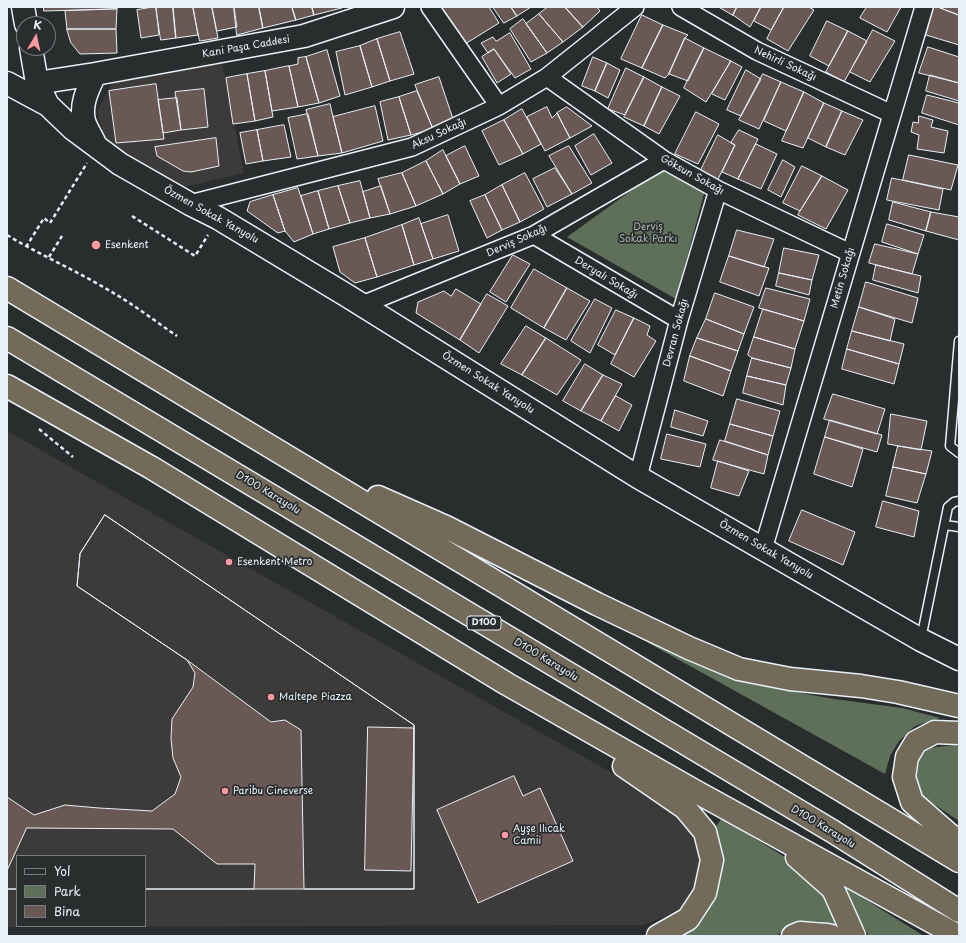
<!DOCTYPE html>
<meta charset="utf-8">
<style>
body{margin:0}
#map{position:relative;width:966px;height:943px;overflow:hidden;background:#2a2d2e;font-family:"Playpen Sans",sans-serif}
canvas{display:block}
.frame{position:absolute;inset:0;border:8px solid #e8f1f8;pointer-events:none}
.legend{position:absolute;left:16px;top:855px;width:130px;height:72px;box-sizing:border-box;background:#2a2d2e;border:1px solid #767b7f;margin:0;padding:5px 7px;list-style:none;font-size:12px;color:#e8f1f8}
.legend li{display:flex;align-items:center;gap:8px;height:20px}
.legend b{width:20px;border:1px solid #767b7f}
.north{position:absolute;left:16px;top:16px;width:40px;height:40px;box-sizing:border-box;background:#2a2d2e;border:1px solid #767b7f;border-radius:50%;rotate:9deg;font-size:11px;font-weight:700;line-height:16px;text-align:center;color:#e8f1f8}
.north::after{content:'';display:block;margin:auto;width:14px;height:18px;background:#ff9aa2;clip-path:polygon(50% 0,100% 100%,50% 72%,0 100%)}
</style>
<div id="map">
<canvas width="966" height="943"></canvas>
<div class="frame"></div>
<ul class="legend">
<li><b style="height:5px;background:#2a2d2e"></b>Yol</li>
<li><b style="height:11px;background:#5e7059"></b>Park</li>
<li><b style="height:11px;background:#6a5855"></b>Bina</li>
</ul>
<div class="north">K</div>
</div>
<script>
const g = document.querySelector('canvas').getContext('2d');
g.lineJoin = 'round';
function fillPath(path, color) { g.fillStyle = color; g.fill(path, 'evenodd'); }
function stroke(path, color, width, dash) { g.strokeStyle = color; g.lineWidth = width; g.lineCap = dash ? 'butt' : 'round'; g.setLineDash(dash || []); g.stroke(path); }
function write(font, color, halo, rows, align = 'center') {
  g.font = font + ' "Playpen Sans",sans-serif'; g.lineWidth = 3.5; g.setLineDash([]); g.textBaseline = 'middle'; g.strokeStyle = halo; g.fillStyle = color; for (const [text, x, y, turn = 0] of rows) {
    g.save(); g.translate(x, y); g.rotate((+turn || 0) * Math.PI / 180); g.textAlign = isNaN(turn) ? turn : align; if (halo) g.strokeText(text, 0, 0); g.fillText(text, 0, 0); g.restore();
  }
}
const built = new Path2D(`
 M222,63L244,173L184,187L106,142L97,112L113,81Z
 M7,431L674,808L693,834L700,860V885L686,907L644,925L7,927ZM17,856H145V926H17Z`);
const green = new Path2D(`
 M660,170L705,190L676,299L567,237Z
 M634,635L732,677L778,689L834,699L902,708L940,718L915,726L899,741L890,756L885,774Z
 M955,745L959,747V821L920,795L916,778L919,760L928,748Z
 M722,818L796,864L827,897L846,933C840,930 833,925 826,923C809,918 790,925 776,936H677C683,932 691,929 696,925C720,904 729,857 714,829Z
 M834,880L924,936H869Z`);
const building = new Path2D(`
 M44,7H117V9L44,11Z
 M156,7L159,35L141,38L137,10Z
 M156,7H173L176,38L161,40Z
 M173,7H193L198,35L176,38Z
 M193,7H212L218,38L200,41Z
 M212,7H234L237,27L217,31Z
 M234,7H259L263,28L237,35Z
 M259,7H292L296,20L263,28Z
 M292,7H312L314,15L296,20Z
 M312,7H342V8L314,15Z
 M444,7H489L499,23L465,44L441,9Z
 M493,7H511L517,16L504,23Z
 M511,7H531L517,16Z
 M548,7H565L583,27L563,42L539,14Z
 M565,7H597L600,11L583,27Z
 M719,7H737L733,15Z
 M737,7H761L750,27L733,15Z
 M761,7H784L771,30L754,21Z
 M784,7H809L814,10L788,51L767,39Z
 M867,7H901L887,32L860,18Z
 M934,7H938L959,15V45L926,35Z
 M938,7H959V15Z
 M117,9L116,29H67L65,11Z
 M539,14L563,42L547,53L526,24Z
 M642,15L663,25L642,68L621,59Z
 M523,19L547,53L531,62L510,29Z
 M827,21L848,31L829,66L810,56Z
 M663,25L688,35L685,38L669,74L665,78L642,68Z
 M67,29H116L117,53L80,54L71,43Z
 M873,30L895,41L870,82L850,72Z
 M848,31L867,41L844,82L826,72Z
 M400,32L414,74L390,81L377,39Z
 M510,33L531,69L515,78L494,49L488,53L481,43L493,37L496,41Z
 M685,38L704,48L688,81L669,74Z
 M377,39L390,81L372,87L360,46Z
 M360,46L372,87L345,95L336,52Z
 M928,47L959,57V83L919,73Z
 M704,48L731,61L706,102L684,88Z
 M494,49L511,74L497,83L482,57Z
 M327,50L340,96L319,103L306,57Z
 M306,57L319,103L298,107L289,66L298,64V58Z
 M593,57L607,63L595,91L582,86Z
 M731,61L742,67L725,100L712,94Z
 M607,63L620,70L608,98L595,91Z
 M289,66L298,107L272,111L265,71Z
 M626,68L644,77L625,115L608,109Z
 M746,70L761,79L741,116L727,110Z
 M265,71L273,117L255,121L247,74Z
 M247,74L255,121L233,124L226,78Z
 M763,74L781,82L759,129L739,120Z
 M930,75L959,83V101L926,91Z
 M439,77L453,119L433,129L415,85Z
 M644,77L662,87L644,126L624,117Z
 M781,82L804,92L786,131L764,121Z
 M156,84L164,139L116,143L109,91Z
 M662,87L680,96L659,134L644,126Z
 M204,89L208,127L181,130L175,92Z
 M417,91L433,129L411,135L399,97Z
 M804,92L824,103L803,148L782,141Z
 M927,95L959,103V125L922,113Z
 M399,97L411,135L388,140L380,102Z
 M177,98L181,130L163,133L158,100Z
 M824,103L842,111L826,147L808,138Z
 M330,104L342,153L318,156L306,110Z
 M375,106L383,141L342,153L333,117Z
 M547,107L552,118L557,113L570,138L545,151L527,117Z
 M567,107L592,126L570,138L557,113Z
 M522,109L541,144L523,154L504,120Z
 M842,111L863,120L845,155L826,147Z
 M696,112L719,124L698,164L675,154Z
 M308,114L318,156L297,159L288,118Z
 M919,116L933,120L931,127L948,131L944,153L917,149L919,135L911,132L913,122L918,123Z
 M504,120L523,154L499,165L482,131Z
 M284,125L291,157L263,161L257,130Z
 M257,130L263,161L246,164L240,133Z
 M739,130L758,139L738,179L722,172L735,145L731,143Z
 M594,134L612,163L591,175L575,146Z
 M718,135L735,145L717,181L700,172Z
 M216,138L219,166L191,172L183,171L157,156L155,147Z
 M756,144L777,154L761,189L738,179Z
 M465,146L479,176L460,184L446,156Z
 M569,146L592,183L572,194L549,156Z
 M443,150L460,184L443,194L426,161Z
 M909,155L958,165L951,190L903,180Z
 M783,160L795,167L781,197L768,190Z
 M426,161L443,194L416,206L402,173Z
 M802,166L822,176L800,211L783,203Z
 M555,168L572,194L547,207L533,179Z
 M402,173L416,206L390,214L378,179Z
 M525,173L544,209L520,222L502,185Z
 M822,176L848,190L826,229L798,215Z
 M892,178L943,189L939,210L887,200Z
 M360,181L370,218L350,223L338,186Z
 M502,185L520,222L502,230L485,195Z
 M338,186L350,223L329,229L318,191Z
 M381,186L390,214L370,218L363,192Z
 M298,188L313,234L294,242L285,231L273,195Z
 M318,191L329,229L313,234L301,196Z
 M273,195L285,231L278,233L247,211L250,202Z
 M485,195L502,230L487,238L470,201Z
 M893,202L931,212L926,231L889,220Z
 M931,212L959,217V240L926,231Z
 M448,215L459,251L433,259L421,224Z
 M419,218L433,259L414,265L402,225Z
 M887,224L924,235L918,254L882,242Z
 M402,225L414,265L377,277L365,238Z
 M737,230L774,239L764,267L729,256Z
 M365,238L377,277L355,283L340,272L333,247Z
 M875,244L918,254L912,274L869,263Z
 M784,248L819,255L812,280L779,273Z
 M513,255L530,264L506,302L490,292Z
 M729,256L769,268L759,296L720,282Z
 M876,265L921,276L918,293L873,280Z
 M534,269L567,288L544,328L511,308Z
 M779,273L812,280L809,295L776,286Z
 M866,282L918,298L912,323L859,307Z
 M567,288L590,301L566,340L544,328Z
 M766,288L810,299L804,321L759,308Z
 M456,289L481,304L460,340L416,313L418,302L444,291L451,296Z
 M715,293L754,307L744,334L706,319Z
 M487,294L508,306L479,353L460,340Z
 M595,299L612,308L590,353L571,341Z
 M859,307L895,319L890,341L852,331Z
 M763,309L804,321L795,349L754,337Z
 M616,310L634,318L615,355L598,345Z
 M634,318L650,326L647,335L656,341L634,377L611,364Z
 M706,319L744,334L738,351L697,338Z
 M526,326L546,338L522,375L501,364Z
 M852,331L904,344L899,364L847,349Z
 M754,337L795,349L791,368L752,358L748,355Z
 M546,338L581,360L557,395L522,375Z
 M697,338L738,351L731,371L690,356Z
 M847,349L899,364L894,384L842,369Z
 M690,356L731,371L723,396L684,381Z
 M752,358L791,368L786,385L747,376Z
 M585,364L603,375L581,411L563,401Z
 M603,375L622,384L601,421L581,411Z
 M747,376L786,385L783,405L743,393Z
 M833,394L885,409L877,434L824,419Z
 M616,396L632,405L619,431L601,421Z
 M737,399L780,411L773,436L730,424Z
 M675,410L708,421L703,436L671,427Z
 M891,414L927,421L921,450L888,444Z
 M830,420L882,435L877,452L825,437Z
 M730,424L773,436L768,455L725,441Z
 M667,434L706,444L700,467L661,459Z
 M825,437L863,449L852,487L814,474Z
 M720,440L768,455L764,474L713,460Z
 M898,446L932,451L926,474L893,467Z
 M718,461L749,471L739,496L711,488Z
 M893,467L926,474L917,503L886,496Z
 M883,501L919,511L914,537L876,527Z
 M802,510L855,532L843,565L789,541Z
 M105,515L414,725V889H145V856H17V889H7V797L34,815L65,805L99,808L152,811L175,794L181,777L173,758L171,739L172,719L193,687L195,673L187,660L77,586L80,554Z
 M105,515L414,725V889H304L301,730L285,720L271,722L187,660L77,586L80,554Z
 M368,727L414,728L411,871L365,870Z
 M514,776L523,796L540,788L573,861L478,903L437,810Z
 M27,828L173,829L217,864H255L254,889H145V856H17V889H7V871Z`);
const path = new Path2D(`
 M132,216L195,256L208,235
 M7,235C40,255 77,271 110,291C133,304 155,321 177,336
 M26,247L44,218L50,223L87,163
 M49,257L62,236
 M39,429L73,457`);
const lane = new Path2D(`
 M959,341L950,446L959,453
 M945,525L959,527
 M921,639L948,507L954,502L959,501`);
const street = new Path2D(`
 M430,7L499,106
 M681,7L757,51L892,114
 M547,77L664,160L718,190L850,253
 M190,204L412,147L499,106L547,77L635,7
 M534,235L679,320
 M362,305L534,235L664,160
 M638,477L679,320L718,190
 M763,549L924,7`);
const secondary = new Path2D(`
 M23,7L26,24
 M31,48L37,83L48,105L73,129L120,164L190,204L218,218L346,295L638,477L921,640L959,659
 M7,83L48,105
 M37,83L95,74L304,36L393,7
 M95,144C92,137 86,128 84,121C80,104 88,89 95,74`);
const highway = new Path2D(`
 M7,288C323,481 643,668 959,861
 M7,338L832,831L959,911
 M7,386L152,468L507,684L693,790L958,936
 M378,497L446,527L597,604L689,648L739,669L790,679L861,686L898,692L959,706
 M959,733L935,732L916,742L907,757L904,777L912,802L959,843
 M624,766L685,808L705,832L712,860L705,893L688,919L658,936
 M797,857L833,889L854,936
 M793,936L800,933L827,935L831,936`);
const markers = [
 [96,245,5,"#ff9aa2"],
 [229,562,4,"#ff9aa2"],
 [271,697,4,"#ff9aa2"],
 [225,791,4,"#ff9aa2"],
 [505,835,4,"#ff9aa2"]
];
const shields = [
 [484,623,34]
];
const shieldNames = [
 ["D100",484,623]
];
const streetNames = [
 ["Kani Paşa Caddesi",246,47,-10],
 ["Nehirli Sokağı",785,64,25],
 ["Aksu Sokağı",439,134,-25],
 ["Göksun Sokağı",692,175,29],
 ["Özmen Sokak Yanyolu",211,215,29],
 ["Derviş Sokağı",517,241,-24],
 ["Deryalı Sokağı",606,278,31],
 ["Metin Sokağı",843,278,-74],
 ["Devran Sokağı",676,333,-75],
 ["Özmen Sokak Yanyolu",488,383,32],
 ["D100 Karayolu",268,493,31],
 ["Özmen Sokak Yanyolu",766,550,30],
 ["D100 Karayolu",546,660,31],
 ["D100 Karayolu",823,827,31]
];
const parkNames = [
 ["Derviş",648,227],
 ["Sokak Parkı",648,239]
];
const poiNames = [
 ["Esenkent",105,245],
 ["Esenkent Metro",237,562],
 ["Maltepe Piazza",279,697],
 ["Paribu Cineverse",233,791],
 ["Ayşe Ilıcak",513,829],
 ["Camii",513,841]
];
fillPath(built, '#3d3a3a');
fillPath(green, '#5e7059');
fillPath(building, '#6a5855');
stroke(building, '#e8f1f8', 1);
stroke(lane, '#e8f1f8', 11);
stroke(street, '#e8f1f8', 20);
stroke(secondary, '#e8f1f8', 25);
stroke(highway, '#e8f1f8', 25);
stroke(path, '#e8f1f8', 2.5, [4, 3]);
stroke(lane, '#2a2d2e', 8);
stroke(street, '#2a2d2e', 17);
stroke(secondary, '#2a2d2e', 22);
stroke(highway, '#746a5a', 22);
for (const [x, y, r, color] of markers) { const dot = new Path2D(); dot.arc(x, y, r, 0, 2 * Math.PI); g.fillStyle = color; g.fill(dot); stroke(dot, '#2a2d2e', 1.5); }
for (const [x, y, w] of shields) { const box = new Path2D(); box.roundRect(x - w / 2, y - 7, w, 14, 3); g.fillStyle = '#2a2d2e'; g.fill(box); stroke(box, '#e8f1f8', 1); }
write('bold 9px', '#e8f1f8', null, shieldNames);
write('10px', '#e8f1f8', '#2a2d2e', streetNames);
write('10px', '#aab7b0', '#2a2d2e', parkNames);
write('10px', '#e8f1f8', '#2a2d2e', poiNames, 'left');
</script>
